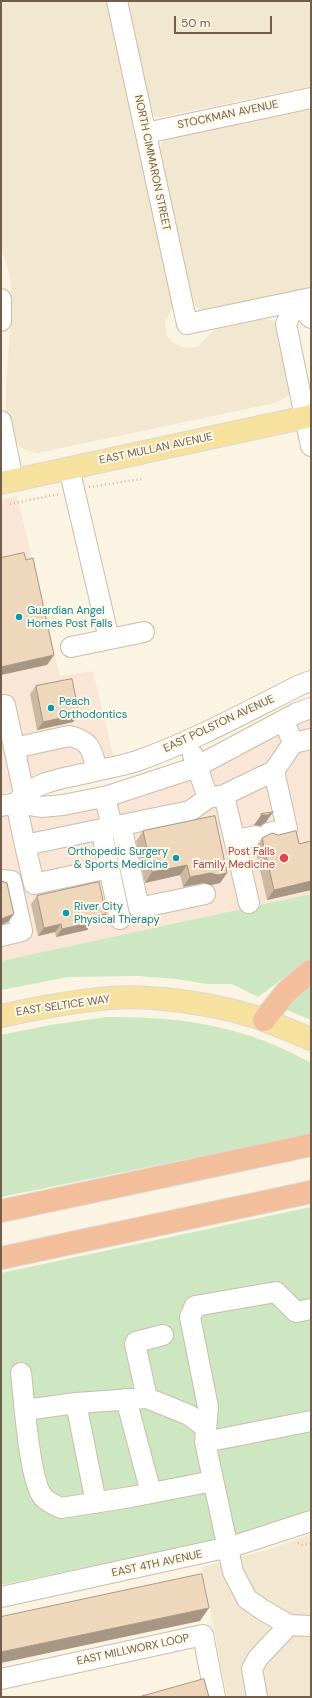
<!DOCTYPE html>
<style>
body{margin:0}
#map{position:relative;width:312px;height:1698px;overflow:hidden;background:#fbf4e2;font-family:"DM Sans",sans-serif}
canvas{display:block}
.frame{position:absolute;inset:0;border:2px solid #705d4a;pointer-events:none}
.scale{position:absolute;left:174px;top:16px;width:98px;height:18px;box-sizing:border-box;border:2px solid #705d4a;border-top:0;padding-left:5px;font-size:12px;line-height:14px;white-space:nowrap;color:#705d4a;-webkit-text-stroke:3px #fef8e8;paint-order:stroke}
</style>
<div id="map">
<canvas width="312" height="1698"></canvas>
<div class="frame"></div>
<div class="scale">50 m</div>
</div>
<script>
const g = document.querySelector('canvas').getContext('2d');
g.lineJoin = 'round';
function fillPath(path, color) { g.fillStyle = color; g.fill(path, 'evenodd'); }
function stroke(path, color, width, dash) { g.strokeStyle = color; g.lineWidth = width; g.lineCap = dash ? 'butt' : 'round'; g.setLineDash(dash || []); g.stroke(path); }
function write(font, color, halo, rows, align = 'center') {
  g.font = font + ' "DM Sans",sans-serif'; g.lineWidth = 4; g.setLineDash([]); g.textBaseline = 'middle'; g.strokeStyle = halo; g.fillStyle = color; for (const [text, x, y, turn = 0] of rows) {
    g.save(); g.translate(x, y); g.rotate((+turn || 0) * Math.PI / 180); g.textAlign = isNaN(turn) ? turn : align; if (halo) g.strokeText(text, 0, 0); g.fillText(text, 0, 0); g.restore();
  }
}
const residential = new Path2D(`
 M1,1H106L173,301L172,307L165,323L166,334L171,341L181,347L189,348L197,347L214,330L265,319L276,321L280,327L291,383L289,393L285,398L275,403L37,453L26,450L19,446L15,440L6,408V384L12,305L10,278L1,245Z
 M127,1H311V86L162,117H156L152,112Z
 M311,109V288L201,310L194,305L159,148L162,143L168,138Z
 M311,1534V1697H227L202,1567L270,1549Z`);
const commercial = new Path2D(`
 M17,496L60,676L93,671L114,760L1,794V499Z
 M311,717V894L1,961V817L207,771L239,756L276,734Z`);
const green = new Path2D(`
 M311,894V958L258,997L232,984H207L177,979L138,976L68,977L1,990V961Z
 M311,978V1020L287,1010L286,1006Z
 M106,1017C179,1016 247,1026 311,1063V1134L1,1197V1035L50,1025Z
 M311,1207V1510L240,1535L1,1585V1273Z`);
const path = new Path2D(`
 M89,487L142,479
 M10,504L59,494
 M298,1543L303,1545L311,1543`);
const minor = new Path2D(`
 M117,1L187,324L311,298
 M146,133L311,98
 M1,299V321
 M311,318L296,302L286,324L311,446
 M1,421L13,480
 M69,468L109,639
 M71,647L144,632
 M5,705L24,794
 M293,743L311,739
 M14,748L69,736C91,740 92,751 97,770
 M224,795L249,903
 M208,798L224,795L274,771L293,743L284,721
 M16,803C35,781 60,779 87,773C103,769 121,766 137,761C194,741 246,712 300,685L311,681
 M16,803L25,845L112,827L105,797
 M1,806L16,803L41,807L63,805L108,796L194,768L297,713L311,708
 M121,825L139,908L205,894
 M112,827L190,811L208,798L193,755
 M269,833L287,829L274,771
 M235,840L256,836
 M25,845L34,884L109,868L101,829
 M109,868L120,919
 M1,880L11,881L22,931L1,936
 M311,1309L296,1312L276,1292L195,1306L190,1317L208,1407L205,1442L233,1572L247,1599L263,1610L289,1625L311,1626
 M21,1373C24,1398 29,1480 43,1497C48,1502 54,1505 61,1508L131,1497L213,1481
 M147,1398L135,1344L136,1342L163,1335
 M126,1399L151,1493
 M76,1403L96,1503
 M25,1410L76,1403L147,1398L189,1415L206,1428
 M205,1442L311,1421
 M1,1597L234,1546L311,1521
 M1,1679L203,1635L215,1697
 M257,1697L252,1669L258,1658L289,1625`);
const major = new Path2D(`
 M1,483L311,416
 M1,1016C37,1008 73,1001 110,998C151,995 209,1003 249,1015C270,1021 290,1031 311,1039`);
const highway = new Path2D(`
 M264,1020L286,992L311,971
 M1,1211L311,1145
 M1,1258L311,1192`);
const wall = new Path2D(`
 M36,686L79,714L73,722L37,730L30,694Z
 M143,831L227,873L220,883L211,885L203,883L183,887L180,875L145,883L136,841Z
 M262,838L299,844L311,841V890L267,900L255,848Z
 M37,896L106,914L100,922L91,924L87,930L56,937L55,932L38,936L31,904Z`);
const shadedWall = new Path2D(`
 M54,655L47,665L1,675V667Z
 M79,714L73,722L37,730L43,722Z
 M273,812L266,822L260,826L254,825L261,815Z
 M187,865L180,875L145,883L152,872Z
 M210,873H227L220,883L211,885L203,883L183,887L190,877Z
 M311,881V890L267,900L274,890Z
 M14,914L8,922L1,925V919Z
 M106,914L100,922L91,924L87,930L56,937L62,929L92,917Z
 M61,924L55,932L38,936L44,928Z
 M209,1608L200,1621L1,1663V1652Z`);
const building = new Path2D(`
 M24,553L26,560L33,558L54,655L1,667V558Z
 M72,679L79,714L43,722L36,686Z
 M273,812L268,815H261V814Z
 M215,816L227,873L218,875L210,873L190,877L187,865L152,872L143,831Z
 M296,831L299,844L311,841V881L274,890L262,838L272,833L278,835Z
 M1,881L7,883L14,914L1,919Z
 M99,882L106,914L92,917L93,922L62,929L61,924L44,928L37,896Z
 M202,1574L209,1608L1,1652V1617Z
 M204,1679L209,1697H139Z`);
const markers = [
 [19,617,4,"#0f9aa8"],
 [51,708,4,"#0f9aa8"],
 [176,858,4,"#0f9aa8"],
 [284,858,5,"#e0444e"],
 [66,913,4,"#0f9aa8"]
];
const streetNames = [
 ["STOCKMAN AVENUE",228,115,-12],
 ["NORTH CIMMARON STREET",152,163,78],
 ["EAST MULLAN AVENUE",156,449,-12],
 ["EAST POLSTON AVENUE",219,724,-25],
 ["EAST SELTICE WAY",63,1006,-8],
 ["EAST 4TH AVENUE",157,1564,-12],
 ["EAST MILLWORX LOOP",133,1650,-12]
];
const cultureNames = [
 ["Guardian Angel",27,611],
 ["Homes Post Falls",27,624],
 ["Peach",59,702],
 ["Orthodontics",59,715],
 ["Orthopedic Surgery",168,852,"right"],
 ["& Sports Medicine",168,865,"right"],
 ["River City",74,907],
 ["Physical Therapy",74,920]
];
const healthNames = [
 ["Post Falls",275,852],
 ["Family Medicine",275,865]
];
fillPath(residential, '#f2e7d1');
fillPath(commercial, '#fae6d6');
fillPath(green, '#cce7c2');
stroke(minor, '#cabda9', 22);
stroke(major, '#ddd8d4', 24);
stroke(highway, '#ddd8d4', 24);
stroke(path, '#d3ba9f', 2.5, [1, 3]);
stroke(minor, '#fff', 20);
stroke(major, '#f6e19e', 22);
stroke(highway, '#f2be9c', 22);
fillPath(wall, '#cdb9a1');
fillPath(shadedWall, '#a79683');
fillPath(building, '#eed7bb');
stroke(building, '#a79683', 1);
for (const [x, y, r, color] of markers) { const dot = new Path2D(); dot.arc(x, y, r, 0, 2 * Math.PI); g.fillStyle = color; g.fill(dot); stroke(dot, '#fef8e8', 1.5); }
write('11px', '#705d4a', '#fef8e8', streetNames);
write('11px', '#0d838f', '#fef8e8', cultureNames, 'left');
write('11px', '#be3a42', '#fef8e8', healthNames, 'right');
</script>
